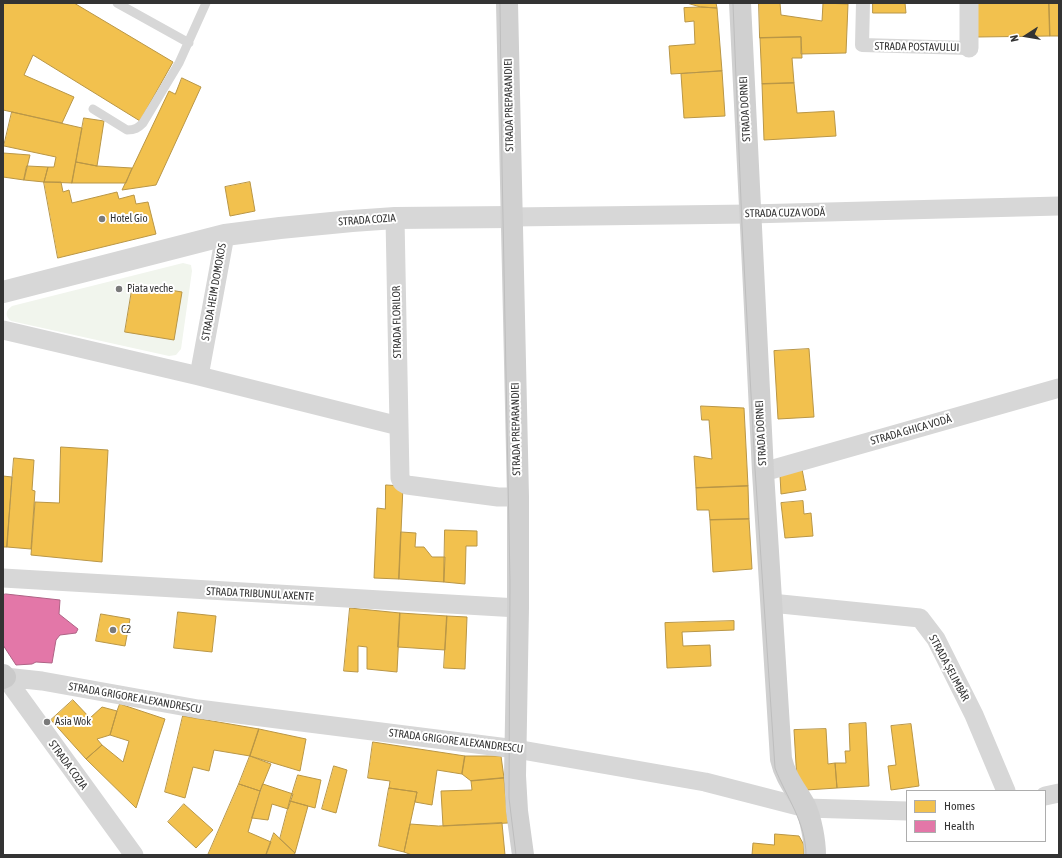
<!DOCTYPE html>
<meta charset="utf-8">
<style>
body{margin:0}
#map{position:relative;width:1062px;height:858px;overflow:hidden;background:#fff;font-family:"Asap Condensed",sans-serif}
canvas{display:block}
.frame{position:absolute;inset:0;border:4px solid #333;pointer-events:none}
.legend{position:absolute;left:906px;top:790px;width:140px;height:52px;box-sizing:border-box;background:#fff;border:1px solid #adadad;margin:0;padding:5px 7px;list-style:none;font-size:12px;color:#333}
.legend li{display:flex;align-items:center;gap:8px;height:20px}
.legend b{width:20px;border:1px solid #adadad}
.north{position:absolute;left:1006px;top:16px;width:40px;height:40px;-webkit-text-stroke:3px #fff;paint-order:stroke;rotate:258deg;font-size:11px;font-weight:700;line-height:16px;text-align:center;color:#333}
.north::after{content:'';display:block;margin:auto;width:14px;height:18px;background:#333;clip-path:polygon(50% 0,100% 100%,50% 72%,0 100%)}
</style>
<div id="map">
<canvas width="1062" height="858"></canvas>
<div class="frame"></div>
<ul class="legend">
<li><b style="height:11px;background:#f2c14e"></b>Homes</li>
<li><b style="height:11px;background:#e377a8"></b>Health</li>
</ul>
<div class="north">N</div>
</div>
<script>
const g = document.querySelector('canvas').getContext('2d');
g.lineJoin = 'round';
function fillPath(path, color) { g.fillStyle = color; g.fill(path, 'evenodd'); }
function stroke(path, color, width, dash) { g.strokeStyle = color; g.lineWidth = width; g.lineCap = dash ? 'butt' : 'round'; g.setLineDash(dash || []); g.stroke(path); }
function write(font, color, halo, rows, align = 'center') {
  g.font = font + ' "Asap Condensed",sans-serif'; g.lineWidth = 4; g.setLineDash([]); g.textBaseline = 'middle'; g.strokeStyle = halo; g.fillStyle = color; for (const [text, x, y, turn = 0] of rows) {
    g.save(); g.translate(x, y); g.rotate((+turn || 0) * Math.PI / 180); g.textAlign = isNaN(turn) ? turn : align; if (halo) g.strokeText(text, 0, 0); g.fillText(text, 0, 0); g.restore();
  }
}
const green = new Path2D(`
 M183,263L191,265L192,271L181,349L176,355L169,356L11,321C5,316 5,311 12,306Z`);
const homes = new Path2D(`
 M3,3H74L173,62L140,121L33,55L24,75L74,97L62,123L3,110Z
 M687,3H716L717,8L701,7Z
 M759,3H780L781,15L822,21L823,3L848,4L846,53L801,54V37L760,38Z
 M873,3H905L906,13H873Z
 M976,3H1049L1050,36L978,37Z
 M1049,3H1059V36H1050Z
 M701,7L717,8L722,71L671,74L669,46L695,44L694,21L685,22L684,8Z
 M801,37L802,58H792L794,83L762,84L760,38Z
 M722,71L725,116L684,118L681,74Z
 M182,78L201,87L156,185L122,190L169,91L175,94Z
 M794,83L797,113L834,111L836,136L764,140L762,84Z
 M12,112L82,128L72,183L44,182L48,167H54L56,157L4,146Z
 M84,118L104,121L97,166L76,162Z
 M3,153L30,155L24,180L3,177Z
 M76,162L97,166L132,168L126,183H72Z
 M27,166L48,167L44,182L24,180Z
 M44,182H61L63,192L69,190L72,203L117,192L119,199L134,195L136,204L148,202L156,234L58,258Z
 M250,182L255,211L230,216L225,187Z
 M133,284L182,292L174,340L125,332Z
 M809,349L814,417L778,419L774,351Z
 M701,406L744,408L748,486L696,488L694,456L712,459L709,420H702Z
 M61,447L108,450L102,562L31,555L35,502L59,503Z
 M14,458L34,460L32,490L35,491L31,549L7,547Z
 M802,469L806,490L781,494L780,475Z
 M3,476L12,477L7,547H3Z
 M386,485L403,486L399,579L374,578L377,508L385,509Z
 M748,486L749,519L710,520L709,510H697L696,488Z
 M803,501L804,514L811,513L813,536L785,538L781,503Z
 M749,519L752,569L713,572L710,520Z
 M445,530L477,531V546H466L465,584L444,582Z
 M401,532L416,533L415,547H424L432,557H445L444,582L399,579Z
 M350,608L400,613L397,672L367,669V647L358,646V672L344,671Z
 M178,612L216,616L212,652L174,648Z
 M400,613L447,616L445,650L398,647Z
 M101,614L130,619L125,646L96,641Z
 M447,616L467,617L465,669L444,668Z
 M734,621V630L682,632L683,646L710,645L711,666L667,668L665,623Z
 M73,700L90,718L102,707L117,711L110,735L97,739L102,745L86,759L51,720Z
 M120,704L165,719L136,808L86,759L102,745L123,762L129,741L110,735L117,711Z
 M183,716L259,729L250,756L214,750L209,771L193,767L185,798L165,792Z
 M866,723L869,786L837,788L835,763H846L845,751H850L849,724Z
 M911,724L919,786L891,790L888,766L896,765L891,726Z
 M259,729L306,739L300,771L250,756Z
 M826,729L828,764L835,763L837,788L806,790L797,781L794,730Z
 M373,742L465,756L462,774L437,770L432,805L415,802L417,792L389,788L390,781L368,778Z
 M250,756L271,764L260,791L239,784Z
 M465,756H501L504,778L471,781L462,774Z
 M334,766L347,770L336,813L322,809Z
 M298,775L321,780L315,808L290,801Z
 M504,778L508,823L443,826L441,791L472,790L471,781Z
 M239,784L260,791L248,832L271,842L266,855H208Z
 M263,784L293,794L288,809L272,804L268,820L252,818Z
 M389,788L417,792L404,852L379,846Z
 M290,801L308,806L295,853L280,839Z
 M184,804L213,830L196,848L168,822Z
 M502,823L505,855H412L404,852L410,824L438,826Z
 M274,833L295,853L294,855H266Z
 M775,834L799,836L804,845V855H752L753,843L774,845Z`);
const health = new Path2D(`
 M6,594L60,600L59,614L78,629L76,633L60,635L56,640L52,663L36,662L32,664L16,665L3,645V595Z`);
const service = new Path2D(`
 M117,3L189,43
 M93,109L127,130C135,130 138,128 143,123L179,63L206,3`);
const pedestrian = new Path2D(`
 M863,3L862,45L969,48`);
const minor = new Path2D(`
 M969,3V48
 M511,217L750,214L1059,206
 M3,330L199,376L225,235
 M199,376L399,426L395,218
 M399,426L400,478L402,482L407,485L498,497H518
 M763,472L1059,388
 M3,578L518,608
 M771,603L920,618L936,639L974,715L1006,791
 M5,677L42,681L198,709L516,749L705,782L806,808L907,811
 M5,677L134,855
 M1045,796L1059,793`);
const tertiary = new Path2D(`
 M3,292L225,235L280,228L352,221L395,218L511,217`);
const secondary = new Path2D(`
 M507,3L518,497V608L515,776L517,811L523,855
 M740,3L763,472L781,759C785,777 796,790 805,806C811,819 815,841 815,855`);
const primary = new Path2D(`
 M3,675L5,677L3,678`);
const tram = new Path2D(`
 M500,3L502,166L510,582L509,798L516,855
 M733,3L742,226L755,469L775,768C786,797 806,822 806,855`);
const markers = [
 [102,219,4,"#7a7a7a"],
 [119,289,4,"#7a7a7a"],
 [113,630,4,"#7a7a7a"],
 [47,722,4,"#7a7a7a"]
];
const streetNames = [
 ["STRADA POSTAVULUI",917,47,1],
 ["STRADA PREPARANDIEI",509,105,-91],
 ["STRADA DORNEI",745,109,-93],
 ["STRADA CUZA VODĂ",785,213,-1],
 ["STRADA COZIA",367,220,-4],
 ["STRADA HEIM DOMOKOS",214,292,-80],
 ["STRADA FLORILOR",397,322,-91],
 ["STRADA PREPARANDIEI",516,429,-91],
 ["STRADA GHICA VODĂ",911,430,-16],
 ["STRADA DORNEI",761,433,-93],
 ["STRADA TRIBUNUL AXENTE",260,594,3],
 ["STRADA ȘELIMBĂR",949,668,62],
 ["STRADA GRIGORE ALEXANDRESCU",135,698,10],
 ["STRADA GRIGORE ALEXANDRESCU",456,741,7],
 ["STRADA COZIA",68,765,54]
];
const poiNames = [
 ["Hotel Gio",110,219],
 ["Piata veche",127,289],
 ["C2",121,630],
 ["Asia Wok",55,722]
];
fillPath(green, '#f1f5ed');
fillPath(homes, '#f2c14e');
stroke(homes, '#b99646', 1);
fillPath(health, '#e377a8');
stroke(health, '#ae6385', 1);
stroke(service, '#d7d7d7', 9);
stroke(pedestrian, '#d7d7d7', 14);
stroke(minor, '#d7d7d7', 19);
stroke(tertiary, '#d7d7d7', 22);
stroke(secondary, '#d0d0d0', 22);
stroke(primary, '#cacaca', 22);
stroke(tram, '#bebebe', 1);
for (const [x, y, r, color] of markers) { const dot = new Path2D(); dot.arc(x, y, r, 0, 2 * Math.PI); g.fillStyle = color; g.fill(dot); stroke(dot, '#fff', 1.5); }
write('11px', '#333', '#fff', streetNames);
write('11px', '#333', '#fff', poiNames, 'left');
</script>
